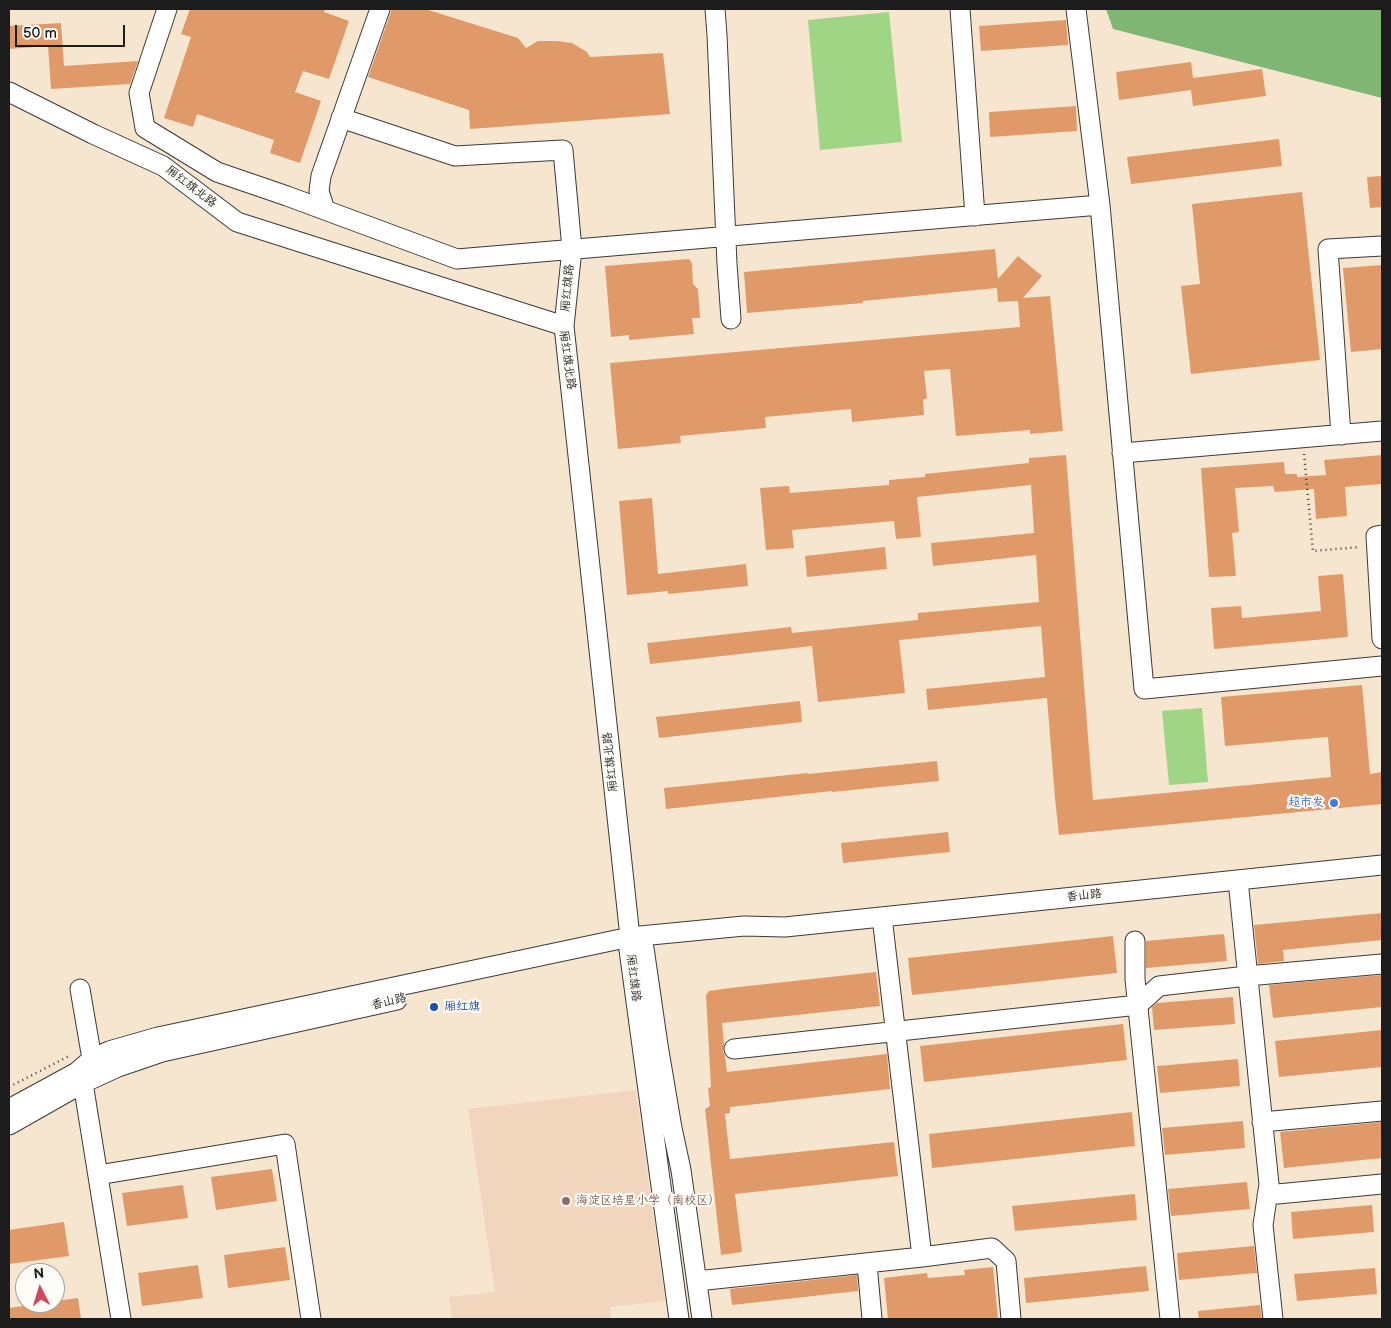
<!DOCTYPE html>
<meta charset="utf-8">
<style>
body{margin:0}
#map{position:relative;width:1391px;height:1328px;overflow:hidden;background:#f6e6cf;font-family:"Balsamiq Sans",sans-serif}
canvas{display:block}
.frame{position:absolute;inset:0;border:10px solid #1c1c1c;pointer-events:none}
.north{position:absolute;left:15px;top:1263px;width:50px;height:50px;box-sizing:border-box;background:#fdfcf7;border:1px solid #a3a29f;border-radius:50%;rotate:355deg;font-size:14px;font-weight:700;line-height:20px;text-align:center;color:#1c1c1c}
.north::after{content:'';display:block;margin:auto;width:18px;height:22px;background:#d1495b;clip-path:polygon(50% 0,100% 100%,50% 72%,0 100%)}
.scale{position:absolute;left:15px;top:25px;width:110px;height:22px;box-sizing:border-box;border:2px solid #1c1c1c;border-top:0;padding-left:6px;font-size:15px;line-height:18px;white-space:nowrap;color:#1c1c1c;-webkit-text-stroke:4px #fdfcf7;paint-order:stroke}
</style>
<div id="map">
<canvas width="1391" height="1328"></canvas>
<div class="frame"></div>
<div class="north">N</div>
<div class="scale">50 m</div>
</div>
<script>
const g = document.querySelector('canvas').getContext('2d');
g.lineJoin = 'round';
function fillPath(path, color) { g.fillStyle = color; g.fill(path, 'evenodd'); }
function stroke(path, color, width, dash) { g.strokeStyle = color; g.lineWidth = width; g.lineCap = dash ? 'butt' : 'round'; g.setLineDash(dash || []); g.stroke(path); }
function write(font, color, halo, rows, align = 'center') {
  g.font = font + ' "Balsamiq Sans","LXGW WenKai TC",sans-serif'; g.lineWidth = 4; g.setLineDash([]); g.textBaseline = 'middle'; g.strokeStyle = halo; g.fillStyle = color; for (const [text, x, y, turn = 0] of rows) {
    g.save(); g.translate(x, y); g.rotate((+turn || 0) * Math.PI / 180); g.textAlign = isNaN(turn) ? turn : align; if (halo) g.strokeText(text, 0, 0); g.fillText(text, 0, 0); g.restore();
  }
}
const built = new Path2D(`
 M636,1090L665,1301L610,1307L611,1319H452L449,1297L495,1292L468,1109Z`);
const green = new Path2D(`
 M889,12L902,142L820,150L808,20Z
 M1202,708L1208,782L1169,785L1162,711Z`);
const forest = new Path2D(`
 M1106,9H1382V98L1113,29Z`);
const building = new Path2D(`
 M190,9H325L324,12L349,21L329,79L303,71L295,92L321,101L300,163L270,153L274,140L197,114L193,127L164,118L191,37L181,34Z
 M392,9H425L518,38L526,48L538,41H557L572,43L587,52L590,57L663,53L670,114L470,129L469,110L368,77Z
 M1066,20L1068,45L981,51L979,26Z
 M61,23L64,66L138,61L130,84L51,89L48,46L9,49V26Z
 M1191,62L1193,78L1262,69L1266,96L1193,106L1191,90L1119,100L1116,72Z
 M1076,106L1077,131L990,137L989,112Z
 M1279,139L1282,166L1131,184L1127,157Z
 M1382,176V207L1370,208L1367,177Z
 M1302,192L1320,360L1191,374L1181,286L1200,284L1192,204Z
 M995,249L998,279L1018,256L1042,276L1023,298L1050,296L1063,431L1030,434V430L956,436L950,369L924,371L927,398L923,400L924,415L852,422L851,409L765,417L766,428L680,436L681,443L618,449L610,363L1020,327L1018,301L998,302L997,288L863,301V303L747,313L744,272Z
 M689,259L692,263L693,284L698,289L700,318H692L694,334L629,340V335L611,337L605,266Z
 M1382,265V349L1351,352L1343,268Z
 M1066,455L1093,800L1331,777L1328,737L1225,746L1221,697L1362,685L1370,774L1382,772V804L1059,835L1055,798L1047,698L928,710L926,689L1045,677L1041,626L899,640L905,693L818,702L812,646L650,664L647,643L791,627L792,633L918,620V613L1039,602L1036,555L933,566L931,543L1034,533L1031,485L917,497L921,537L896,539L894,521L792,530L794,548L766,550L760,488L789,486L790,493L889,485V480L925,477V474L1029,463V458Z
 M1382,455V484L1345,487L1347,516L1316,519L1314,489L1275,492L1273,486L1235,488L1239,532L1232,533L1236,576L1209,577L1201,468L1284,462L1285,474H1297V477L1326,475L1324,460Z
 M652,498L658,574L746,564L748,586L668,594V591L627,595L619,501Z
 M885,547L887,569L807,577L805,556Z
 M1343,574L1348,637L1214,649L1211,608L1241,606L1242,618L1321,611L1318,576Z
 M800,701L802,722L659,738L656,717Z
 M937,761L939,781L832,792V791L666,809L664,788L808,773V774Z
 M948,832L950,852L843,863L841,843Z
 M1382,913V940L1283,950L1284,961L1258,964L1254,925Z
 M1224,934L1227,961L1146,968V941Z
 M1113,936L1117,973L912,995L908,958Z
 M876,972L880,1006L722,1023L724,1044L723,1051L725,1056L727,1072L887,1054L890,1089L730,1107V1113L725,1114L730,1159L894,1142L898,1176L735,1194L742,1252L721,1255L705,1109L710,1106L708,1088L711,1087L706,995L709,991L730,988Z
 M1382,975V1007L1273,1018L1269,985Z
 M1233,997L1235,1024L1154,1030L1152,1007L1157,1003Z
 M1123,1024L1127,1060L924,1082L920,1046Z
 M1382,1030V1067L1279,1077L1275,1041Z
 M1238,1059L1240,1086L1160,1093L1157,1066Z
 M1132,1112L1135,1146L932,1168L929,1134Z
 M1243,1121L1245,1148L1165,1155L1162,1128Z
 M1382,1122V1158L1284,1168L1280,1132Z
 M272,1169L277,1201L216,1210L211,1177Z
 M1247,1182L1250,1209L1171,1216L1168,1189Z
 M183,1185L188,1218L127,1226L122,1193Z
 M1135,1194L1137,1220L1015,1231L1012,1206Z
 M1372,1205L1374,1232L1293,1239L1291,1212Z
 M64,1222L69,1256L9,1264V1230Z
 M1254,1246L1257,1273L1179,1280L1177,1253Z
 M285,1247L290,1280L228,1288L224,1255Z
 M198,1265L203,1298L142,1306L138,1273Z
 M1146,1266L1149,1291L1026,1303L1024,1278Z
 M993,1267L998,1319H888L884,1278L927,1273L928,1278L965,1275L964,1270Z
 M1375,1268L1377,1294L1297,1301L1294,1274Z
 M857,1275L858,1291L732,1305L730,1289Z
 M78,1298L81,1319H9V1308L44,1303H55V1301Z
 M1260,1305L1262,1319H1199L1198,1311Z`);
const path = new Path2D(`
 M1304,454L1313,551L1360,547
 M9,1087L71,1055`);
const minor = new Path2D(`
 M167,9L139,93L145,128L217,172L287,196L457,259L1100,205L1144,689L1382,666
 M715,9L717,35L727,264L731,319
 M960,9L975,216
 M1076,9L1100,205
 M9,92L93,134L163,166L237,222L564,326L630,937L629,950L679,1319
 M341,118L455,156L563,150L572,249L564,326
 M325,210L319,191L321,176L380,9
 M1341,435L1328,249L1382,246
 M1122,453L1382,431
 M1382,535L1376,536L1382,639
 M1238,880L1269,1184L1263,1225L1273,1319
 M882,917L922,1257L992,1248L1006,1261L1011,1319
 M630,937L644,948L658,1045L672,1128L681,1170L702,1319
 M1135,941V979L1170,1319
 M80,989L92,1059L83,1083L121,1319
 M734,1049L1138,1005L1159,986L1247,976L1382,964
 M9,1109L77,1072L92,1059L109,1051L158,1037L630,937L744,926L785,927L1382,865
 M1262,1122L1382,1111
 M9,1125L83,1083L118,1067L162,1052L397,1000
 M98,1175L285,1144L311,1319
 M1267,1195L1382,1184
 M867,1264L872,1319
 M697,1281L922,1257`);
const markers = [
 [1334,803,5,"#3f7fe0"],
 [434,1007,5,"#1a4fb4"],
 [566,1201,5,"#8d6e63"]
];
const streetNames = [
 ["厢红旗北路",191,187,37],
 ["厢红旗路",568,288,-85],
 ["厢红旗北路",567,360,82],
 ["厢红旗北路",611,762,-96],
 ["香山路",1084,896,-6],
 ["厢红旗路",633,978,83],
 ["香山路",389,1002,-13]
];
const shopNames = [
 ["超市发",1324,803]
];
const transitNames = [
 ["厢红旗",444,1007]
];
const educationNames = [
 ["海淀区培星小学（南校区）",576,1201]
];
fillPath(built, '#f1d5bd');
fillPath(green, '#a0d586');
fillPath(forest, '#80b673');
fillPath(building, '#e09a69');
stroke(minor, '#3d3a37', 21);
stroke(path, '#3d3a37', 2.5, [1, 4]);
stroke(minor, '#fff', 19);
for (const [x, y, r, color] of markers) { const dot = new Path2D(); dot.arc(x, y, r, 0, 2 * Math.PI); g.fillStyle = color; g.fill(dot); stroke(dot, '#fdfcf7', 2); }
write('12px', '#1c1c1c', '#fdfcf7', streetNames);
write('12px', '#366cbe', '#fdfcf7', shopNames, 'right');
write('12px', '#164399', '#fdfcf7', transitNames, 'left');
write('12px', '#785e54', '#fdfcf7', educationNames, 'left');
</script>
